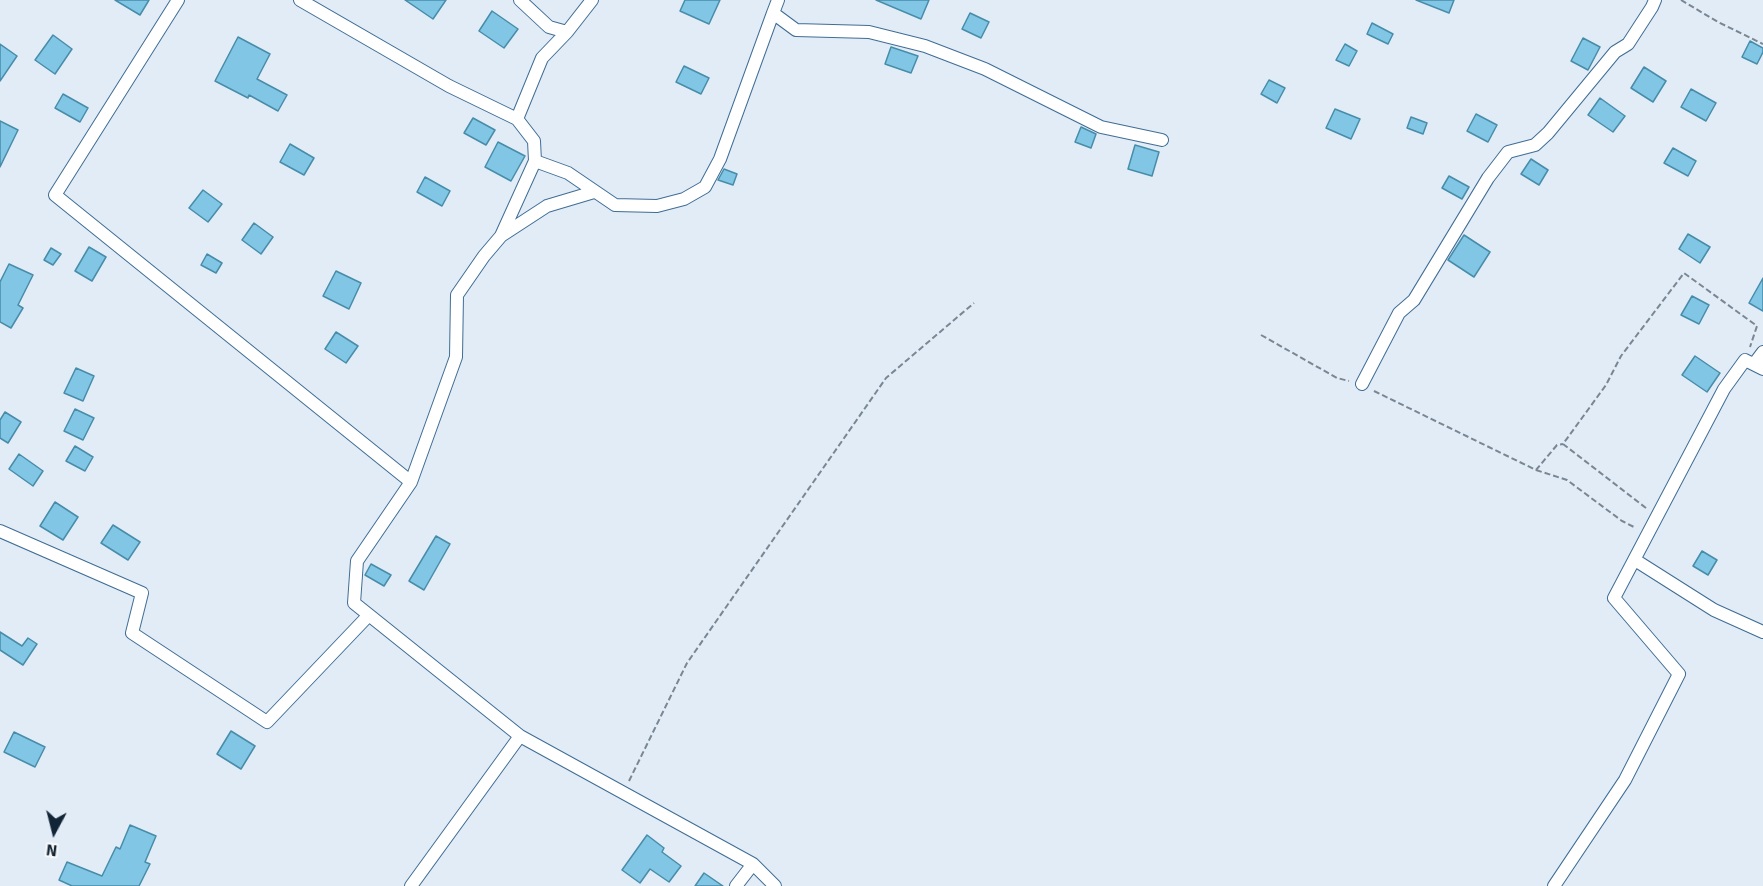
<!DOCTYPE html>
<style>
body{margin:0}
#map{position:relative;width:1763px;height:886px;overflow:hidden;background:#e2ecf6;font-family:Signika,sans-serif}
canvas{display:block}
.north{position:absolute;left:24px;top:802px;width:60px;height:60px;-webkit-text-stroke:4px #f8f8f8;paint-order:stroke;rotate:187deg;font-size:16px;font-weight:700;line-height:24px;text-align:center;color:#122536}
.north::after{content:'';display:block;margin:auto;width:21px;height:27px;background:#122536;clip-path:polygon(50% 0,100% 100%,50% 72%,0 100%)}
</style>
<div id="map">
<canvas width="1763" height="886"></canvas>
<div class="north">N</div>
</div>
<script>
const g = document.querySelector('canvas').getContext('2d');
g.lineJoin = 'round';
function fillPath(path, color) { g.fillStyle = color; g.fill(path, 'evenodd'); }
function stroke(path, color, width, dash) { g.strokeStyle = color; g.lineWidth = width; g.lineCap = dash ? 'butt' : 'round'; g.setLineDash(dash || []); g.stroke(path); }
const building = new Path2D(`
 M115,0H149L140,15Z
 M405,0H446L433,19Z
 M685,0H720L709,24L680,11Z
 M876,0H929L921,19Z
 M1416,0H1454L1449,13Z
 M492,11L518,29L504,48L479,31Z
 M970,13L989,22L981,38L962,29Z
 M1372,23L1393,34L1388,44L1367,34Z
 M53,35L72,49L55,74L35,60Z
 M238,37L270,54L257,79L287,95L278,111L249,95L248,98L215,81Z
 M1583,38L1600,47L1588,70L1571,61Z
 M1750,41L1763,48V52L1757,64L1742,57Z
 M0,44L17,56L0,81Z
 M1345,44L1357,51L1349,66L1336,60Z
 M891,47L918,56L911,73L885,64Z
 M684,66L709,78L701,94L676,82Z
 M1644,67L1666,81L1653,102L1631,88Z
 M1269,80L1285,88L1277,103L1261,94Z
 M1691,89L1716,103L1706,121L1681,107Z
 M63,94L88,108L80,122L55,108Z
 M1600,98L1625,116L1613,132L1588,115Z
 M1335,109L1360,119L1351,139L1326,128Z
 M1476,114L1497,125L1488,142L1467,131Z
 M1411,117L1427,123L1423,134L1407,128Z
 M473,118L495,130L486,145L464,133Z
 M0,121L18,130L0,167Z
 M1081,127L1096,134L1091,148L1075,142Z
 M498,142L525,156L511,181L485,167Z
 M290,144L314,158L304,175L280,162Z
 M1135,145L1159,152L1152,176L1128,169Z
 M1673,148L1696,161L1688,176L1664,163Z
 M1531,159L1548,170L1539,185L1521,174Z
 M724,169L737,174L733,185L718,180Z
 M1449,176L1469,187L1462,199L1442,188Z
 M425,177L450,191L442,206L417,192Z
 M203,190L222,204L208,222L189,208Z
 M254,223L273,237L261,254L242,240Z
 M1688,234L1710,247L1700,263L1679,249Z
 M1464,235L1490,252L1474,277L1448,260Z
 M89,247L106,257L92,281L75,271Z
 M51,248L61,254L53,265L44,260Z
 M207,254L222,263L216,273L201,265Z
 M9,264L33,275L18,305L23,308L11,328L0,322V282Z
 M336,271L361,283L349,309L323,296Z
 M1763,278V311L1749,303Z
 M1692,296L1709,305L1699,324L1681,315Z
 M336,332L358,346L346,363L325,349Z
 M1695,356L1720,373L1707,392L1682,375Z
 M76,368L94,376L83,401L64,393Z
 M75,409L94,418L83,440L64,431Z
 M5,412L21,422L8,443L0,438V420Z
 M75,446L93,457L85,471L66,461Z
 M19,454L43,471L33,486L9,469Z
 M55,502L78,517L63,540L40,526Z
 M113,525L140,542L128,560L101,543Z
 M436,536L450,544L424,590L409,581Z
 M1702,551L1717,560L1708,575L1693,566Z
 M371,564L391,575L384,586L365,575Z
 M0,632L22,646L28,638L37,644L23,665L0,650Z
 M231,731L255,746L241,769L217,754Z
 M14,732L45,747L35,767L4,752Z
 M130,825L156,836L145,862L150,864L139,886H72L59,880L67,862L102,876L116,847L120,849Z
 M647,835L664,848L662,852L681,866L669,882L650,869L640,883L622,870Z
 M704,873L723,886H695Z`);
const path = new Path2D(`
 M1681,0L1718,22L1763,44
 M1261,335L1337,378L1349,381
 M1374,391L1536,470L1557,445L1563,444
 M1536,470L1567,480L1622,521L1636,528
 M1646,508L1563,444L1606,385L1621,356L1684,273L1757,326L1750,347
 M629,781L687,663L886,378L974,303`);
const street = new Path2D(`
 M178,0L55,195L411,482L456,357L457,295L484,256L501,236L535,161L568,173L615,205L657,206L684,199L705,187L720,159L773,13L796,30L869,32L925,46L985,69L1101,127L1162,140
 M300,0L449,86L517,119
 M520,0L549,27L567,32L592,0
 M773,13L778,0
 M535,161L534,141L517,119L542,58L567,32
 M501,236L547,206L594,192
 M1754,364L1763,352
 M1362,384L1399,313L1414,300L1488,178L1508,152L1535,145L1548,133L1615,52L1628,44L1652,7L1655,0
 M411,482L357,561L354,603L520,736L753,864L775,886
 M0,531L142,593L132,633L267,722L368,616
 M1635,560L1714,610L1763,632
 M411,886L520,736
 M736,886L753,864
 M1554,886L1625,780L1679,674L1614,598L1724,389L1745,360L1763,369`);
fillPath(building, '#81c7e5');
stroke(building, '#478daa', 1.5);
stroke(street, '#3f6d95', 14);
stroke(path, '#798795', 2, [6, 3]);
stroke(street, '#fff', 12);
</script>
